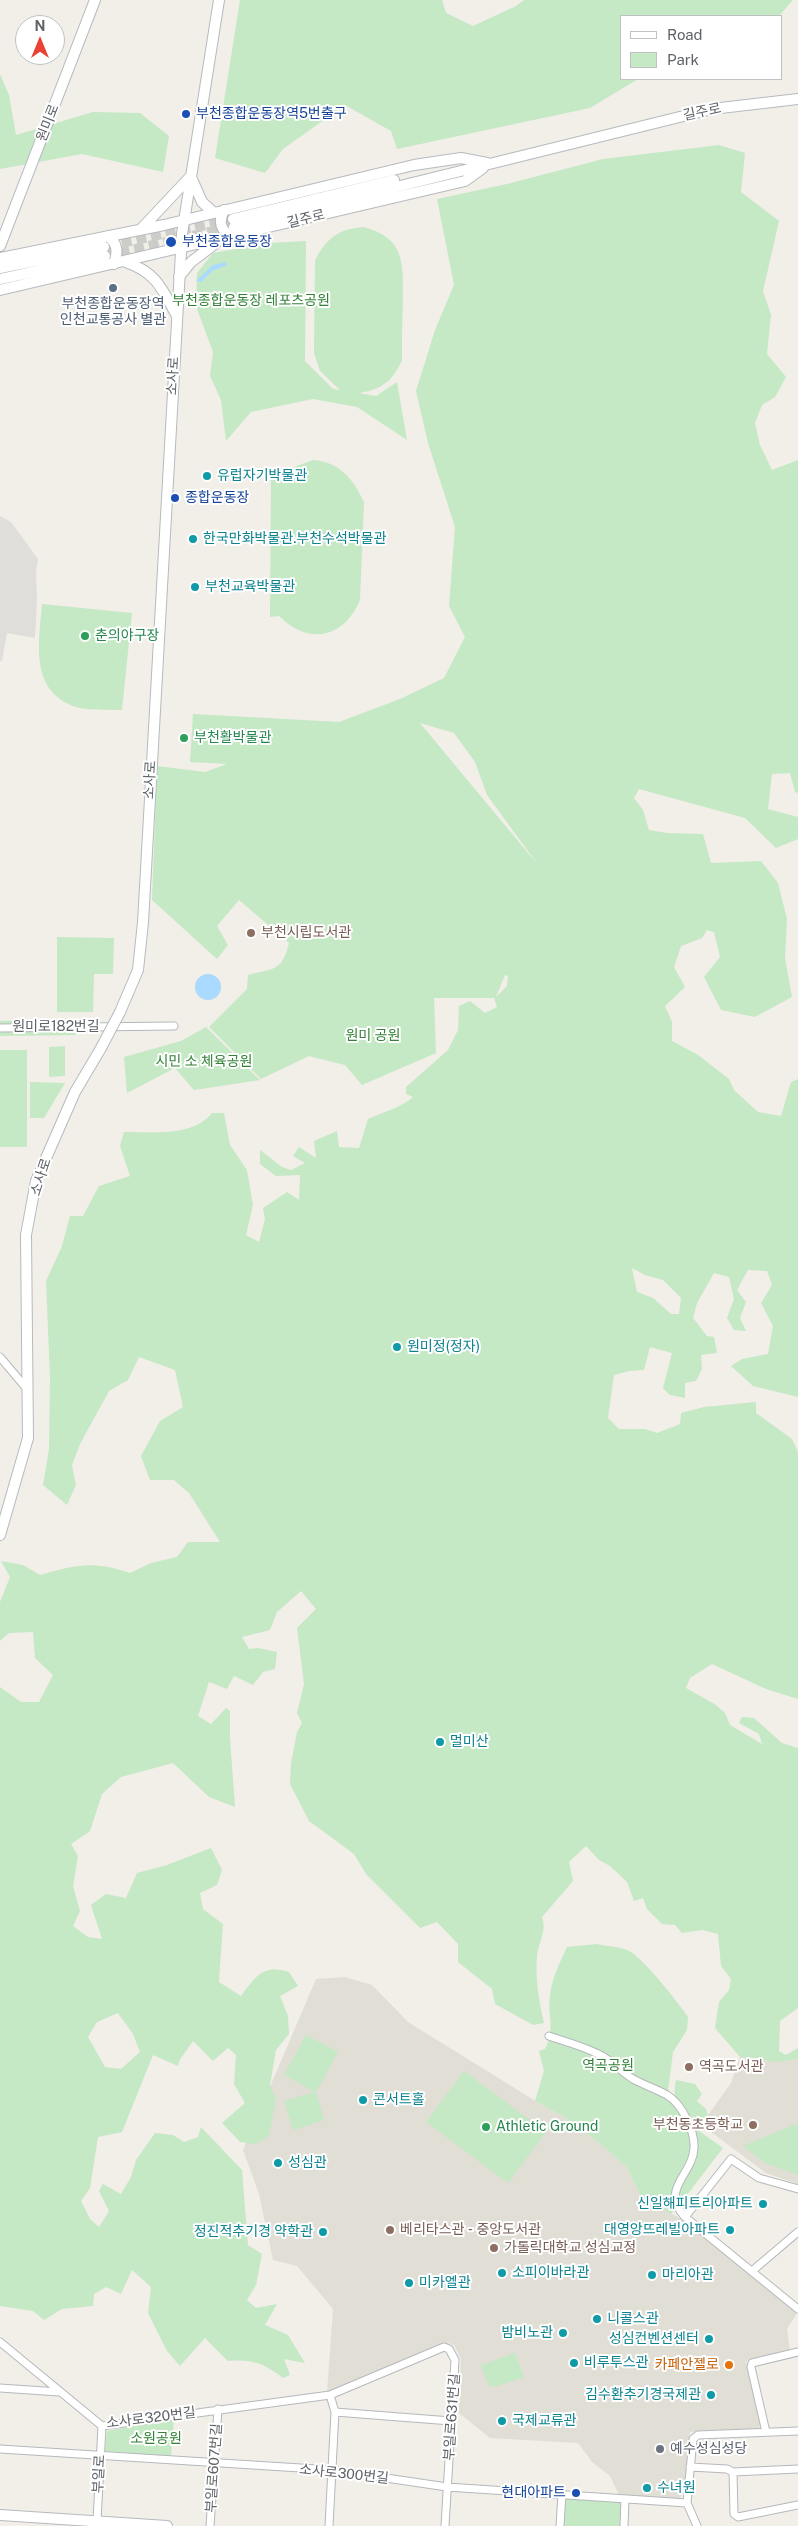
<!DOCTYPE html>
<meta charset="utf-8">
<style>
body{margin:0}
#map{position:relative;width:798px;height:2526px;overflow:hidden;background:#f1efe8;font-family:"Public Sans",sans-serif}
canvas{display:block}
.legend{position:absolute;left:620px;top:15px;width:162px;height:65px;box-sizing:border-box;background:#fff;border:1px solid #bfc1c3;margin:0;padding:6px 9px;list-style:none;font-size:15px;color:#5f6368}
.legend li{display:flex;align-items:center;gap:10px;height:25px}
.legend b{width:25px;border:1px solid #bfc1c3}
.north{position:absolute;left:15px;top:15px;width:50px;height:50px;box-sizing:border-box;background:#fff;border:1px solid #bfc1c3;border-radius:50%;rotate:0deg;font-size:14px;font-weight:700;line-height:20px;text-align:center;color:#5f6368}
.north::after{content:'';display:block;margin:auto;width:18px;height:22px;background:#ea4335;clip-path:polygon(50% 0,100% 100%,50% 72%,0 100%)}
</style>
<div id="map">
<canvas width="798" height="2526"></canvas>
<ul class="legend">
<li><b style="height:6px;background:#fff"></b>Road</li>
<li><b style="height:14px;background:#c5e8c5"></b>Park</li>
</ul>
<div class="north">N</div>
</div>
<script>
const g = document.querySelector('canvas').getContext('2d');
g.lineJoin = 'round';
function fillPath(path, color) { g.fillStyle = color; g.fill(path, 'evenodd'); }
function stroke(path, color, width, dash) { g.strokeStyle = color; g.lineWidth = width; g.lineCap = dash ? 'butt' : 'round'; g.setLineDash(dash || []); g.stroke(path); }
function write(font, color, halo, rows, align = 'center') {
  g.font = font + ' "Public Sans","Noto Sans KR",sans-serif'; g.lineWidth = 4; g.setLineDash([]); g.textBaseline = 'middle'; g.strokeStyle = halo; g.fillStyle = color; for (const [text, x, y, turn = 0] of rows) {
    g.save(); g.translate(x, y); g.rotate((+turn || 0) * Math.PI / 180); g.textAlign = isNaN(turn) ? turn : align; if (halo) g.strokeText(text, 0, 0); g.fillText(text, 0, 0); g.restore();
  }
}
const industrial = new Path2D(`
 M0,516L11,522L38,559L36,572L37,599L35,638L7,633L2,661H0Z`);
const education = new Path2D(`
 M345,1977L372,1985L408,2022L542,2105L566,2118L594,2139L627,2167L641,2197L687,2222L797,2313L787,2329L790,2351L746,2361L762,2426L757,2429L690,2432L684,2492L679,2499L619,2495L610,2476L592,2462L578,2443L490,2438L459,2413L461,2359L454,2345L448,2343L327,2392L333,2309L297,2266L273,2260L259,2194L243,2150L316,1979Z
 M740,2057L777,2062L798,2059V2184L766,2173L711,2132L706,2118L731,2083Z`);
const green = new Path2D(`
 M240,0H442L446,13L473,26L516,6L524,0H793L779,16H622V79H638L590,108L397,149L391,131L345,105L283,149L265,173L215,158Z
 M0,74L9,95L16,135L93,112L140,113L169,136L163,172L82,154L0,169Z
 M719,145L745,153L741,192L779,221L763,291L771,315L767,354L786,377L775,397L762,405L755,423L760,445L772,470L798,460V793L795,792L790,773L772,774L768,809L798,817V839L776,848L745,818L639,789L634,798L643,810L649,830L667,833L703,834L711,863L761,861L778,883L787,919L785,958L792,997L755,1017L721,1010L704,977L720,957L714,932L707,930L702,938L681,946L674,967L685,987L665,1006L672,1022V1041L698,1055L729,1079L734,1090L758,1112L781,1116L791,1082L798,1079V1397L753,1386L731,1366L742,1359L768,1354L773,1326L761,1303L772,1285L767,1271L748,1270L737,1290L746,1302L740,1318L746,1331L734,1330L727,1318L734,1299L729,1277L714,1273L697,1303L693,1318L707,1336L714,1337L717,1353L701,1355L702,1369L696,1381L685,1383V1398L670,1395L663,1388L672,1353L650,1347L644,1370L629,1371L614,1375L608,1418L619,1429H645L657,1433L680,1424L681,1413L704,1407L756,1402V1413L792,1439L798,1452V1699L766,1689L712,1664L690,1678L686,1688L716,1705L725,1713L730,1725L762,1744L759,1734L739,1723L742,1717L754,1718L782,1743L798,1748V2008L780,2021L779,2051L786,2055L798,2048V2059L777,2062L740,2057L715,2028L719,2002L729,1990L731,1979L721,1966L718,1934L702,1930L682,1933L675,1925L662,1924L647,1909L643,1898L634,1901L627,1882L610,1866L599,1860L586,1846L569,1862L573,1881L542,1917C547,1931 539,1941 537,1956C535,1978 539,2002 544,2023L533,2025L495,2004L492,1989L458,1962V1944L437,1922L420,1928L366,1874L354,1854L309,1821L290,1784L291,1763L297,1732L302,1723L297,1713L304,1684L297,1628L316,1609L301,1591L277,1612L270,1630L242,1637L249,1649L258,1648L277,1652L275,1669L263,1672L253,1685L234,1676L227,1689L209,1682L198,1716L211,1724L226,1708L230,1711V1738L235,1807L209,1797L173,1763L121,1777L102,1794L90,1831L71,1844L78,1856L73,1886L80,1911L73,1926L88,1937L102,1939L91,1905L106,1894L126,1898L137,1873L167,1865L211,1848L222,1870L217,1885L200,1893L203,1909L223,1924L219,1982L241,1996C256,1976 263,1964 289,1972L298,1986L280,1996L288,2016L289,2034L276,2050L270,2085L276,2099L269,2136L255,2144L240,2142L222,2123L245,2103L234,2084L236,2055L228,2048L213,2061L193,2041L179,2061L178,2066L153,2055L122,2132L98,2137L90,2188L81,2201L90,2219L99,2227L109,2211L99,2191L103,2184L121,2194L131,2177L136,2160L155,2133L173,2135L184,2142L198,2137L201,2127L242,2170L248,2245L262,2254L256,2285L247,2300L256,2308L277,2304L265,2325L288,2335L305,2363L284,2359L290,2375L283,2378C263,2363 254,2359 228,2361L205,2338L180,2366L167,2351L148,2313L151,2287L132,2270L121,2294L106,2287L94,2294L93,2306L62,2309L44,2320L33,2311L0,2306V1687L21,1702H39L53,1675L35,1658L33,1632L9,1633L0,1641V1602L10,1577L1,1561L23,1565L40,1575C75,1565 93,1560 130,1573L151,1563L177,1557L188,1542H220L189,1493L174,1480H150L141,1456L160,1421L183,1407L175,1370L139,1357L128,1380L109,1391L80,1444L72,1465L76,1485L67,1505L43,1485L49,1449L50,1378L46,1281L62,1246L70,1216H83L99,1186L130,1176L120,1146L124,1132C152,1132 193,1137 212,1113H224L230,1145L247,1170L253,1205L246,1235L259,1242L265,1219L263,1208L287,1192L299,1200L300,1175L276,1176L260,1164V1150L282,1167L291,1170L305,1163L293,1156L299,1147L316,1158L314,1141L337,1131L339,1147L359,1148L368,1119C383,1112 401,1108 413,1097L406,1094V1087L448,1050L458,1030L459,1006L470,1001L485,1013L497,1007L494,998H434L436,1053L362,1085L345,1065L309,1056L261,1079L209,1027L247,989L248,975C274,968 282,972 289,943L239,900L217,926L228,945L217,959L152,900L157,766L205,772L227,764L190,762L193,714L339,722L400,699L444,678L465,637L449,606L455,527L428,443L416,391L435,330L454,285L437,199L507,184L603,159ZM420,723L454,733L475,762L487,795L538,865ZM505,975L508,976L507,986L496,997ZM632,1268L645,1275L663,1280L681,1298L679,1314H671L653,1298L637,1292ZM118,2013L133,2034L140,2052L121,2069L105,2067L88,2037L97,2022Z
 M363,227C406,238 403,264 403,302C402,321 402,341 402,360C393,381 381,390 359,393L376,396L397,382L407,440L357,407L313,399L251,412L226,441L221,400L210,376L213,352L196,306L197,273L213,253L270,243L306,241L305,361L333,389L340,390L320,371L314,353L315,261C325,239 339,229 363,227Z
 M313,460C340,462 353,479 364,502L360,600C344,638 309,646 279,616L270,617L271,477L281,476V481L294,467Z
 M42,604L132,613L122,710C108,709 89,711 76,707C29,691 39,642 42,604Z
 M57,937L114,938L113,974H94L93,1012H57Z
 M76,1020V1024L0,1025V1021Z
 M206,1027L260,1080L194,1090L175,1068L127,1093L124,1057L181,1041Z
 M75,1030L76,1035L0,1036V1031Z
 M65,1046V1076L49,1077V1047Z
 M0,1050H27V1147H0Z
 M30,1082L65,1083L44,1118H30Z
 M597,1944C609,1947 621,1946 631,1952C647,1963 677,2001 688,2017L687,2030L673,2052L667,2098C682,2113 698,2140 686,2161C678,2178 669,2189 675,2209L671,2214L641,2197L627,2167L594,2139L566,2118L535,2101L544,2071L539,2051L545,2049C556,2028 547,2016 550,1995C552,1978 560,1962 567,1947Z
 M306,2035L338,2052L316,2092L324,2120L293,2130L284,2101L315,2092L284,2075Z
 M464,2071L546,2132L508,2183L426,2122Z
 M676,2080L695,2084L702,2094L697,2101L706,2109L708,2115L695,2128L723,2148L680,2204C674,2182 696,2170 697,2149C698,2123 679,2116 675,2096C674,2091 675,2085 676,2080Z
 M798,2123V2175L765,2163L743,2146Z
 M515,2353L524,2377L495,2387L488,2385L481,2365Z
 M174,2419L171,2456L105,2451L107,2431Z
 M564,2498L623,2501L621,2526H563Z`);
const water = new Path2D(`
 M226,262L227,265L212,271L201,282L196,281L213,265Z
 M195 987a13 13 0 1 1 26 0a13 13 0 1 1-26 0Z`);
const secondaryTunnel = new Path2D(`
 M107,246L233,219
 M105,256L231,227`);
const street = new Path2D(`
 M0,1028L174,1026
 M0,1357L27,1389
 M549,2036C566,2042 586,2047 602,2056C613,2062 622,2072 633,2079C644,2085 656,2089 667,2095C682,2104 695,2131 694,2148C693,2175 659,2189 685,2217
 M798,2189L759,2178L731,2159L685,2217L798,2309
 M752,2271L798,2232
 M0,2342L102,2426L330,2395L444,2347L449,2349L455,2360L445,2526
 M0,2388L59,2392
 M335,2412L451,2421
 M766,2432L751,2367L752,2363L798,2352
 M0,2449L332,2470L447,2487L687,2503
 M690,2467L727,2469L733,2472L798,2469
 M733,2472L734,2514L738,2517L798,2505
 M97,2521L102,2426
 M210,2526L218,2409
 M329,2526L335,2412L330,2395
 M560,2526L562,2494
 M624,2526L625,2499
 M697,2526L687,2503L693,2439L698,2435L798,2431`);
const secondary = new Path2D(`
 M191,177L202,202L213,212
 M224,210C218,222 220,230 232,237
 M233,219L394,180
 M234,227L712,109L798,99
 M142,228L190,177
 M108,236C118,244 118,252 114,264
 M0,246L95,0
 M0,258L164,225L414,165L461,158L487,163
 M126,262C157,273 162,289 177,316
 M0,268L104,247
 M179,277L191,262L216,243
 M0,279L105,256
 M0,290L465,181L483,168
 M120,1012L138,970L143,922L182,234L219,0
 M0,1535L28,1438L26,1235L36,1181L75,1092L101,1048
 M0,2515L167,2526`);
const secondaryBridge = new Path2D(`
 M101,1048L120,1012`);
const markers = [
 [186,114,5,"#1a4fb4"],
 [171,242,6,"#1a4fb4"],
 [113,288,5,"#5c6f8a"],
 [207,476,5,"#0f9aa8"],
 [175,498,5,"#1a4fb4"],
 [193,539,5,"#0f9aa8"],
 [195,587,5,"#0f9aa8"],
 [85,636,5,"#2e9e5b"],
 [184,738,5,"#2e9e5b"],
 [251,933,5,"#8d6e63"],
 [397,1347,5,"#0f9aa8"],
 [440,1742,5,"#0f9aa8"],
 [689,2067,5,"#8d6e63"],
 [363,2100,5,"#0f9aa8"],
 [753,2125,5,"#8d6e63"],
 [486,2127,5,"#2e9e5b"],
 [278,2163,5,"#0f9aa8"],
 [763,2204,5,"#0f9aa8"],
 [390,2230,5,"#8d6e63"],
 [730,2230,5,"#0f9aa8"],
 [323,2232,5,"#0f9aa8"],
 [494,2248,5,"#8d6e63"],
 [502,2273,5,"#0f9aa8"],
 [652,2275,5,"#0f9aa8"],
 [409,2283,5,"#0f9aa8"],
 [597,2319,5,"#0f9aa8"],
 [563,2333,5,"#0f9aa8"],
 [709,2339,5,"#0f9aa8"],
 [574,2363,5,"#0f9aa8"],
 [729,2365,5,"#e8710a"],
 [711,2395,5,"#0f9aa8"],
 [502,2421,5,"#0f9aa8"],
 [660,2449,5,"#6b7280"],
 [647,2488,5,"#0f9aa8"],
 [576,2493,5,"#1a4fb4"]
];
const streetNames = [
 ["길주로",702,112,-12],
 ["원미로",48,123,-69],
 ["길주로",306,219,-14],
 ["소사로",173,376,-87],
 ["소사로",150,780,-87],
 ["원미로182번길",56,1027],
 ["소사로",41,1177,-72],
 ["부일로631번길",452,2417,-86],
 ["소사로320번길",151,2418,-7],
 ["부일로607번길",214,2468,-86],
 ["부일로",99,2474,-87],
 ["소사로300번길",344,2474,6]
];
const transitNames = [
 ["부천종합운동장역5번출구",196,114],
 ["부천종합운동장",182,242],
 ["종합운동장",185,498],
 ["현대아파트",566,2493,"right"]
];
const parkNames = [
 ["부천종합운동장 레포츠공원",251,301],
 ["원미 공원",373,1036],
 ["시민 소 체육공원",204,1062],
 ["역곡공원",608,2066],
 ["소원공원",156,2439]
];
const serviceNames = [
 ["부천종합운동장역",113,304],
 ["인천교통공사 별관",113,320]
];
const cultureNames = [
 ["유럽자기박물관",217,476],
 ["한국만화박물관.부천수석박물관",203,539],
 ["부천교육박물관",205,587],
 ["원미정(정자)",407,1347],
 ["멀미산",450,1742],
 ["콘서트홀",373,2100],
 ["성심관",288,2163],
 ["신일해피트리아파트",753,2204,"right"],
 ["대영앙뜨레빌아파트",720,2230,"right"],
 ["정진적추기경 약학관",313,2232,"right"],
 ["소피이바라관",512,2273],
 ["마리아관",662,2275],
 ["미카엘관",419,2283],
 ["니콜스관",607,2319],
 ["밤비노관",553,2333,"right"],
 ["성심컨벤션센터",699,2339,"right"],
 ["비루투스관",584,2363],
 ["김수환추기경국제관",701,2395,"right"],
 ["국제교류관",512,2421],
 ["수녀원",657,2488]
];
const leisureNames = [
 ["춘의야구장",95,636],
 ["부천활박물관",194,738],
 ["Athletic Ground",496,2127]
];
const educationNames = [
 ["부천시립도서관",261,933],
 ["역곡도서관",699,2067],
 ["부천동초등학교",743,2125,"right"],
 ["베리타스관 - 중앙도서관",400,2230],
 ["가톨릭대학교 성심교정",504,2248]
];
const foodNames = [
 ["카페안젤로",719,2365]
];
const worshipNames = [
 ["예수성심성당",670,2449]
];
fillPath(industrial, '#e0deda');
fillPath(education, '#e1ded6');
fillPath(green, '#c5e8c5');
fillPath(water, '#aadaff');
stroke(secondaryTunnel, '#ccccc8', 10, [10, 5]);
stroke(street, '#b5b8bc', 9);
stroke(secondary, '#b6babf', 12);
stroke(street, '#fff', 7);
stroke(secondary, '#fff', 10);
stroke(secondaryBridge, '#b6babf', 12, []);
stroke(secondaryBridge, '#fff', 10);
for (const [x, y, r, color] of markers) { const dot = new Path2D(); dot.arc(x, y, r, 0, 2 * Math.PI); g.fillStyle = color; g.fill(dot); stroke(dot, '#fff', 2); }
write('14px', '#5f6368', '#fff', streetNames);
write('14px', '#164399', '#fff', transitNames, 'left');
write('14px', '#348238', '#fff', parkNames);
write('14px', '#4e5e75', '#fff', serviceNames);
write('14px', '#0d838f', '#fff', cultureNames, 'left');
write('14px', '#27864d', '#fff', leisureNames, 'left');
write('14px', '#785e54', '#fff', educationNames, 'left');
write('14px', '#c56008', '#fff', foodNames, 'right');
write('14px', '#5b616d', '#fff', worshipNames, 'left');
</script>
